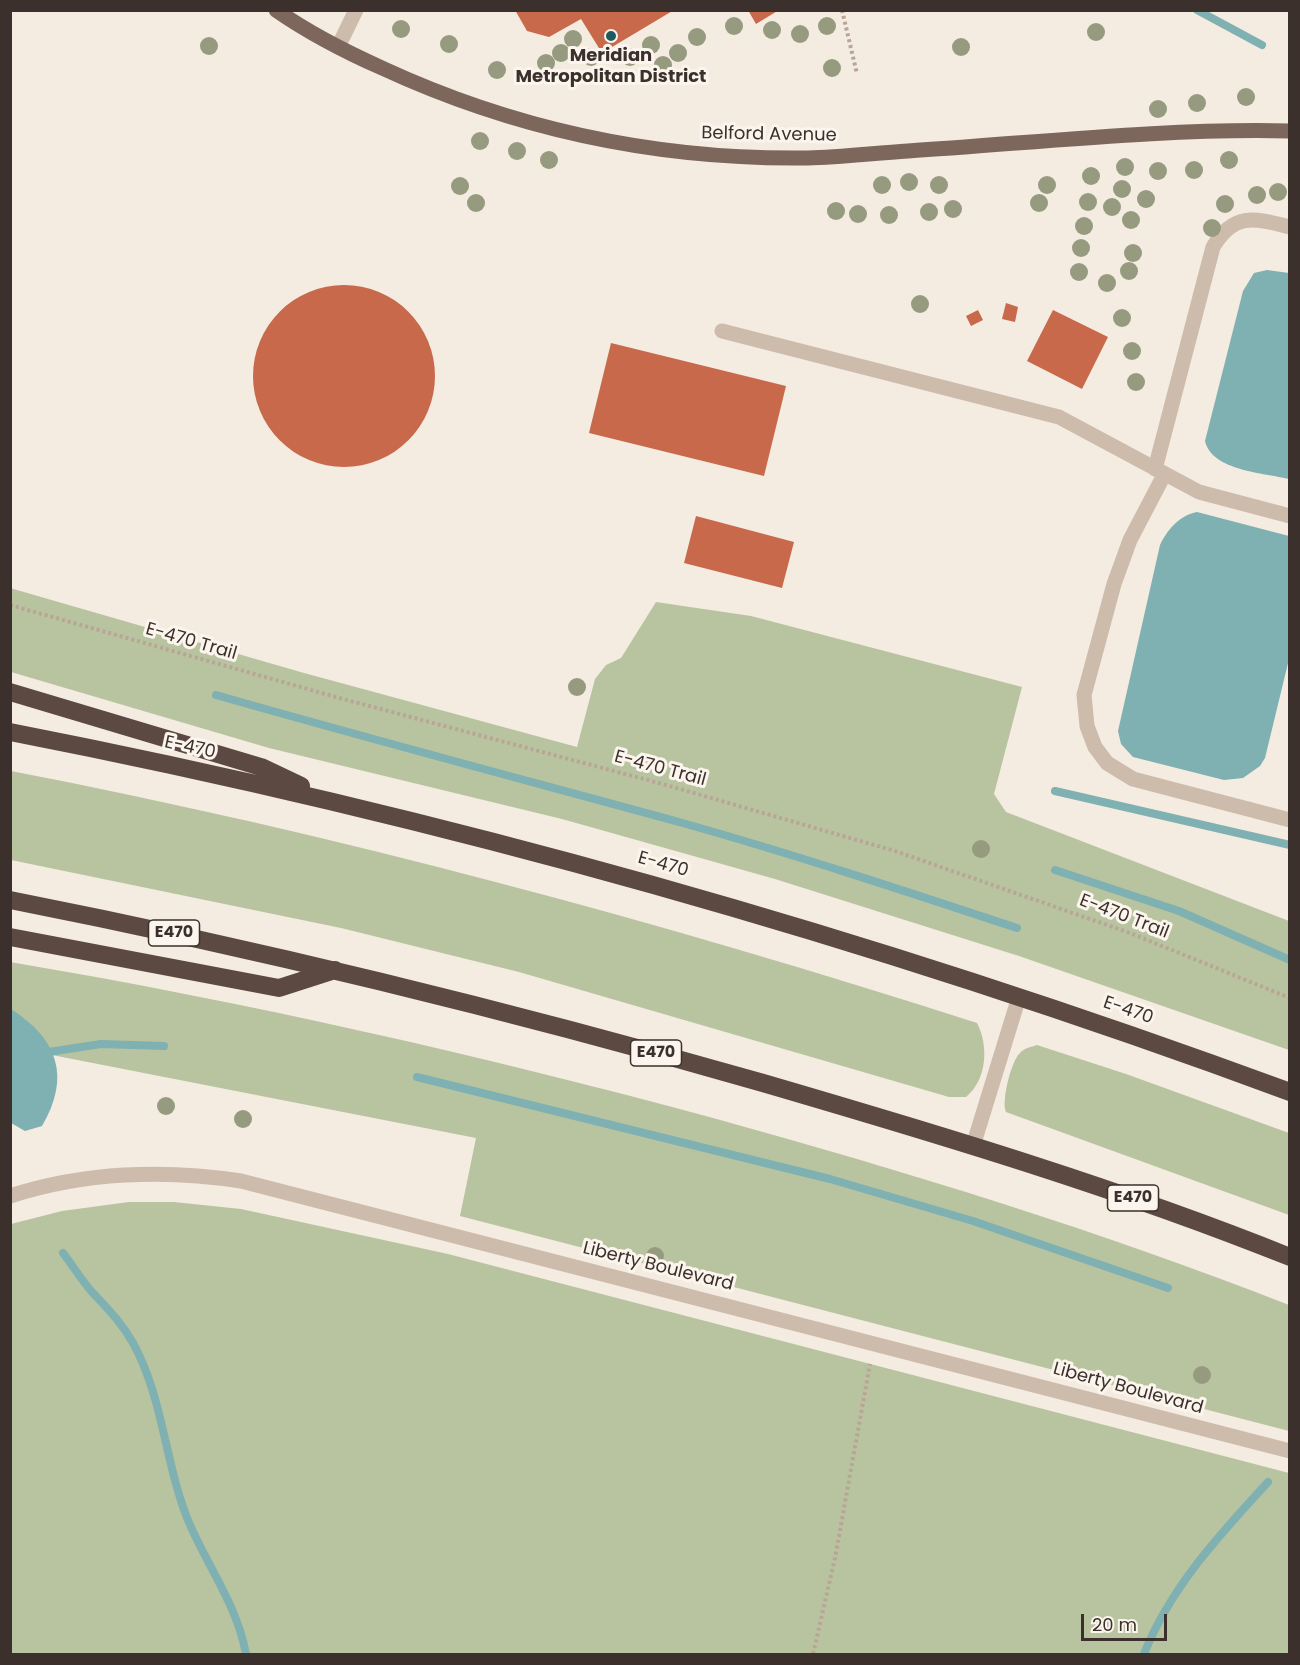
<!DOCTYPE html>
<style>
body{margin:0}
#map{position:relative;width:1300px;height:1665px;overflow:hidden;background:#f4ebe1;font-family:Poppins,sans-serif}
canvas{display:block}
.frame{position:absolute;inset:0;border:12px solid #3b302b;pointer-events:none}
.scale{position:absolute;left:1081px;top:1614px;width:86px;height:27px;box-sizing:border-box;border:3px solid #3b302b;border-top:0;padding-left:8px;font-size:18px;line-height:21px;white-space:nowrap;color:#3b302b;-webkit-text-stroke:4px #fbf5ee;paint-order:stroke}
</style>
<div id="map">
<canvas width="1300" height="1665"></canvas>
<div class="frame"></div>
<div class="scale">20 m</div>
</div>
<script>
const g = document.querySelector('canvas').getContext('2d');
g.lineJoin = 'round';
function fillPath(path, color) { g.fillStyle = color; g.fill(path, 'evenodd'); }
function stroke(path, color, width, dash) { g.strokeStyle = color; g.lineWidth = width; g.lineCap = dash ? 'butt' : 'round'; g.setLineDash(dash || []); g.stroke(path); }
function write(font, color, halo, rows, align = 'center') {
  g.font = font + ' Poppins,sans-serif'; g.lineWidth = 6; g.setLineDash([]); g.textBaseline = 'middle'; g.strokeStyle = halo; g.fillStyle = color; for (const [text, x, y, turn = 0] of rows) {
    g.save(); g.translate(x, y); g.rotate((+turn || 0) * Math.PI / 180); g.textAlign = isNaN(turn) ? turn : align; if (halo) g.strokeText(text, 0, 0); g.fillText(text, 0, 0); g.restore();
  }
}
const green = new Path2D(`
 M10,588L304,673L577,747L595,679L606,665L621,658L656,602L751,616L1022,687L994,794L1006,812L1289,921V1050L1019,956L775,879L562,819L269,748L11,672Z
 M11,771C337,834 660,921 977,1023C989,1046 987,1080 966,1097H949L519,972L341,928L11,860Z
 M10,962C247,1002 481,1055 713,1118C908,1172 1101,1231 1289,1305V1431L460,1216L476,1138L11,1047Z
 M1037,1045L1126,1074L1289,1133V1215L1006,1112C1001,1102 1011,1061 1020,1053C1024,1048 1031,1047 1037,1045Z
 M129,1202H174L241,1209L448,1254L1289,1473V1654H11V1224L62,1211Z`);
const water = new Path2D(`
 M1267,270L1289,273V479C1265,473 1212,471 1205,441L1243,291L1254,273Z
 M1197,512L1289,536V659L1265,758L1260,766L1243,778L1224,780L1133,757L1121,744L1118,731L1160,545C1167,530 1180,515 1197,512Z
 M11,1009C58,1039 71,1077 42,1126L25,1131L11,1123Z`);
const stream = new Path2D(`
 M1197,10L1262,45
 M216,695C370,739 525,780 679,822C793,854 905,891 1017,928
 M1055,791L1290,845
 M1055,870L1179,911L1290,960
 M42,1053L101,1044L164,1046
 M417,1077L830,1179L973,1221L1168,1288
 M63,1253C73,1266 82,1281 93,1293C108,1309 122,1323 133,1343C164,1399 165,1467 190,1525C210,1570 237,1606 246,1654
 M1144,1654C1170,1588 1220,1534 1268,1482`);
const building = new Path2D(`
 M515,10H674L602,53L581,19L549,37L527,31Z
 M748,10H779L756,24Z
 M253 376a91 91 0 1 1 182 0a91 91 0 1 1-182 0Z
 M1006,303L1018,307L1015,322L1002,319Z
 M978,310L983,320L971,326L966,316Z
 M1053,310L1108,337L1082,389L1027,361Z
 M611,343L786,386L764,476L589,433Z
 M696,516L794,542L782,588L684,563Z`);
const path = new Path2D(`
 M842,10L857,74
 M10,605L343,699L659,783L895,851L1130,933L1290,998
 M813,1654L835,1558L870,1364`);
const minor = new Path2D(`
 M338,47L356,10
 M722,331L1059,417L1199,492L1290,516
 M1155,469L1213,247C1234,212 1254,218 1290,227
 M1164,475L1130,540L1114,584L1084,695L1087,726L1095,747L1107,763L1133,779L1290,820
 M973,1146L1019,997
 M10,1196C84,1172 165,1169 241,1181L1290,1451`);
const major = new Path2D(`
 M276,10C309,33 346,52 382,68C516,130 660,160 808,158C842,157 875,153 908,151C1034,143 1163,128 1290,131`);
const highway = new Path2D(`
 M10,692L261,767L301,786
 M10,732C446,817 873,938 1290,1092
 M10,900C264,950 515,1012 763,1083C941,1135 1118,1188 1290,1257
 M10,937L279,988L335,970`);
const trees = [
 [734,26],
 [827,26],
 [401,29],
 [772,30],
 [1096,32],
 [800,34],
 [697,37],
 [573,39],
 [449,44],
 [651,45],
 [209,46],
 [961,47],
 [561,53],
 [678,53],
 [591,57],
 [630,57],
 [546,63],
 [663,65],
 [832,68],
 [497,70],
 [1246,97],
 [1197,103],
 [1158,109],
 [480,141],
 [517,151],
 [549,160],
 [1229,160],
 [1125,167],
 [1194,170],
 [1158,171],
 [1091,176],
 [909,182],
 [882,185],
 [939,185],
 [1047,185],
 [460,186],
 [1122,189],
 [1278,192],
 [1257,195],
 [1146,199],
 [1088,202],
 [476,203],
 [1039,203],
 [1225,204],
 [1112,207],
 [953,209],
 [836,211],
 [929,212],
 [858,214],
 [889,215],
 [1131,220],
 [1084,226],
 [1212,228],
 [1081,248],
 [1133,253],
 [1129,271],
 [1079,272],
 [1107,283],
 [920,304],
 [1122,318],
 [1132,351],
 [1136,382],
 [577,687],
 [981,849],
 [166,1106],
 [243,1119],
 [655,1256],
 [1202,1375]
];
const markers = [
 [611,36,6,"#1f5a5e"]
];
const shields = [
 [174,933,51],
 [656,1053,51],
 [1133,1198,51]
];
const shieldNames = [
 ["E470",174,933],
 ["E470",656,1053],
 ["E470",1133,1198]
];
const poiNames = [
 ["Meridian",611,56],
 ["Metropolitan District",611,77]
];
const streetNames = [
 ["Belford Avenue",769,135,1],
 ["E-470 Trail",191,642,16],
 ["E-470",190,748,12],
 ["E-470 Trail",660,769,15],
 ["E-470",663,865,16],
 ["E-470 Trail",1124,917,21],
 ["E-470",1128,1011,19],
 ["Liberty Boulevard",658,1267,14],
 ["Liberty Boulevard",1128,1389,15]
];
fillPath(green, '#b8c4a0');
fillPath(water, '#7fb0b2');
stroke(stream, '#7fb0b2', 8);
fillPath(building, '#c8694b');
stroke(path, '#b9a596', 4, [3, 3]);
stroke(minor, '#cdbbac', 15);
stroke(major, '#7d675c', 15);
stroke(highway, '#5c4a42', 18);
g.fillStyle = '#969b7f';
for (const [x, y] of trees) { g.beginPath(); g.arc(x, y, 9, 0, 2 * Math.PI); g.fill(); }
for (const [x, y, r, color] of markers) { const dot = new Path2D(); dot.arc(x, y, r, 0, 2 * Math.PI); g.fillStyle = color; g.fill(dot); stroke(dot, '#fbf5ee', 2); }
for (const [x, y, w] of shields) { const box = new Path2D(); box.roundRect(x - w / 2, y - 13, w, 26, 4.5); g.fillStyle = '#fbf5ee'; g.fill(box); stroke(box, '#3b302b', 1.5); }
write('bold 16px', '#3b302b', null, shieldNames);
write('bold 18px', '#3b302b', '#fbf5ee', poiNames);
write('18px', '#3b302b', '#fbf5ee', streetNames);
</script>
